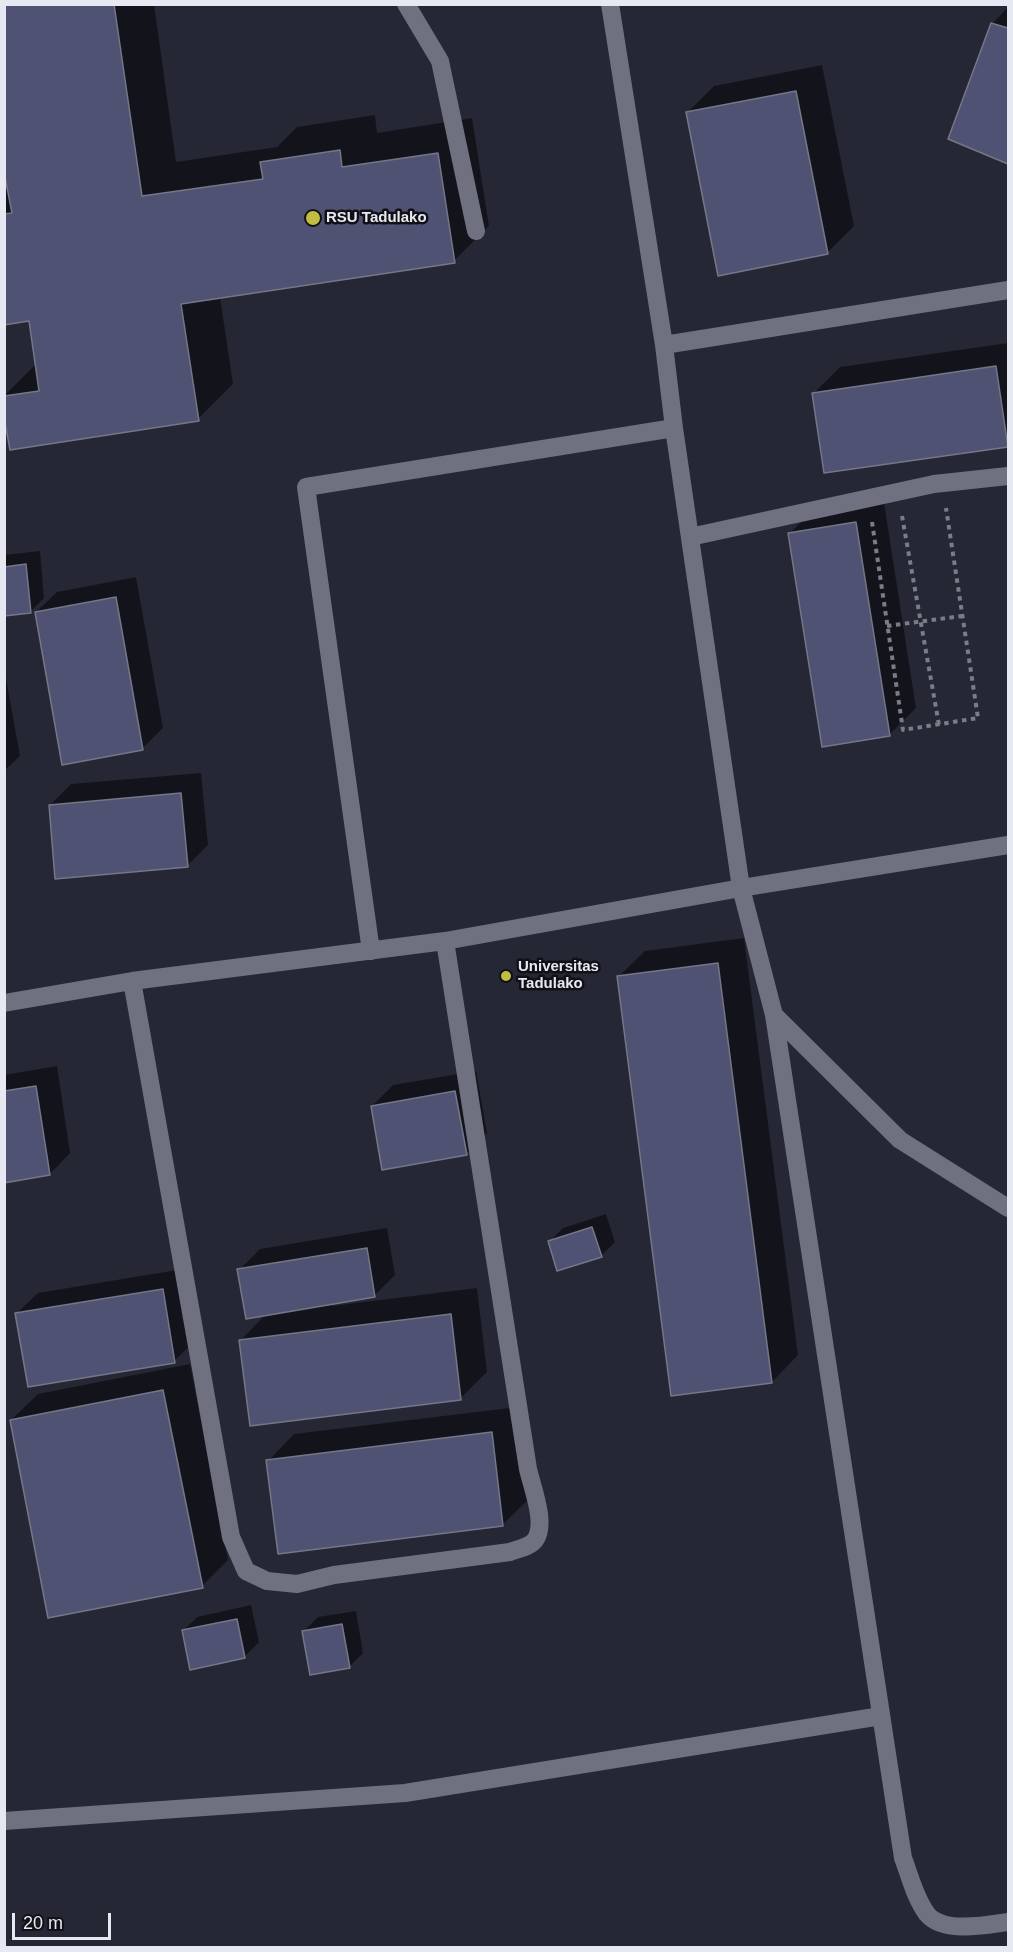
<!DOCTYPE html>
<style>
body{margin:0}
#map{position:relative;width:1013px;height:1952px;overflow:hidden;background:#252734;font-family:Helvetica,sans-serif}
canvas{display:block}
.frame{position:absolute;inset:0;border:6px solid #e7e9f2;pointer-events:none}
.scale{position:absolute;left:12px;top:1913px;width:99px;height:27px;box-sizing:border-box;border:3px solid #e7e9f2;border-top:0;padding-left:8px;font-size:18px;line-height:21px;white-space:nowrap;color:#e7e9f2;-webkit-text-stroke:4px #101016;paint-order:stroke}
</style>
<div id="map">
<canvas width="1013" height="1952"></canvas>
<div class="frame"></div>
<div class="scale">20 m</div>
</div>
<script>
const g = document.querySelector('canvas').getContext('2d');
g.lineJoin = 'round';
function fillPath(path, color) { g.fillStyle = color; g.fill(path, 'evenodd'); }
function stroke(path, color, width, dash) { g.strokeStyle = color; g.lineWidth = width; g.lineCap = dash ? 'butt' : 'round'; g.setLineDash(dash || []); g.stroke(path); }
function write(font, color, halo, rows, align = 'center') {
  g.font = font + ' Helvetica,sans-serif'; g.lineWidth = 5; g.setLineDash([]); g.textBaseline = 'middle'; g.strokeStyle = halo; g.fillStyle = color; for (const [text, x, y, turn = 0] of rows) {
    g.save(); g.translate(x, y); g.rotate((+turn || 0) * Math.PI / 180); g.textAlign = isNaN(turn) ? turn : align; if (halo) g.strokeText(text, 0, 0); g.fillText(text, 0, 0); g.restore();
  }
}
const shadow = new Path2D(`
 M4,4H154L176,162L277,147L297,127L375,115L377,133L472,118L489,226L454,261L220,297L233,384L198,419L4,408V396L37,363L30,319L4,323V186H9Z
 M1008,7V163L950,138L992,24Z
 M822,65L854,226L827,253L687,113L714,86Z
 M1008,343V444L1007,446L814,393L840,367Z
 M883,496L916,708L890,734L790,533L816,507Z
 M40,551L44,598L30,612L4,614V555Z
 M136,577L163,728L142,749L36,612L57,592Z
 M4,667L20,756L4,771Z
 M201,773L208,845L187,866L50,805L71,784Z
 M744,938L798,1355L772,1382L618,977L645,951Z
 M57,1066L70,1153L50,1174L4,1181V1075Z
 M476,1071L487,1133L466,1154L372,1106L393,1085Z
 M606,1214L615,1242L601,1256L549,1242L563,1228Z
 M387,1228L395,1275L374,1296L332,1303V1306L477,1288L487,1372L460,1399L241,1340L266,1314L239,1270L260,1249Z
 M183,1269L195,1341L174,1361L17,1313L38,1293Z
 M190,1364L228,1560L202,1586L11,1420L38,1394Z
 M518,1407L529,1499L502,1525L268,1461L294,1434Z
 M251,1605L259,1642L245,1656L191,1668L183,1631L197,1617Z
 M356,1611L363,1653L349,1667L304,1631L318,1617Z`);
const building = new Path2D(`
 M4,4H114L142,196L263,179L260,162L340,150L342,167L438,153L455,263L181,304L199,421L10,450L4,417V396L39,391L29,321L4,325V214L12,213L4,172Z
 M991,23L1008,28V164L948,139Z
 M796,91L828,254L718,276L686,112Z
 M996,366L1008,447L824,473L812,393Z
 M856,522L890,736L822,747L788,533Z
 M26,564L31,613L4,616V567Z
 M116,597L143,750L62,765L35,612Z
 M181,793L188,867L55,879L49,805Z
 M718,963L772,1383L671,1396L617,976Z
 M36,1086L50,1175L4,1183V1091Z
 M455,1091L467,1155L382,1170L371,1106Z
 M592,1227L602,1257L557,1271L548,1241Z
 M367,1248L375,1297L246,1319L237,1269Z
 M163,1289L175,1363L28,1387L15,1313Z
 M451,1314L461,1400L250,1426L239,1340Z
 M163,1390L203,1588L48,1618L10,1420Z
 M492,1432L503,1526L278,1554L266,1460Z
 M237,1619L245,1658L190,1670L182,1630Z
 M342,1624L350,1668L310,1675L302,1631Z`);
const path = new Path2D(`
 M902,516L939,725
 M872,522L903,730L978,718L946,508
 M887,626L962,616`);
const service = new Path2D(`
 M406,4L440,61L476,231
 M610,4L664,345L674,428L741,888L774,1015L903,1858C910,1876 915,1898 927,1914C943,1934 987,1925 1008,1922
 M664,345L1008,290
 M690,537L934,484L1008,476
 M371,951L306,487L674,428
 M132,981L231,1537L246,1571L267,1581L297,1584L334,1575L510,1552C518,1549 530,1547 535,1540C547,1524 532,1487 528,1469L445,941
 M4,1003L132,981L445,941L741,888L1008,845
 M774,1015L900,1140L1008,1208
 M4,1821L405,1793L881,1716`);
const markers = [
 [313,218,8,"#c1bd40"],
 [506,976,6,"#c1bd40"]
];
const poiNames = [
 ["RSU Tadulako",326,218],
 ["Universitas",518,967],
 ["Tadulako",518,984]
];
fillPath(shadow, '#0007');
fillPath(building, '#4f5272');
stroke(building, '#757786', 1.5);
stroke(path, '#7a7c88', 4, [4.5, 4.5]);
stroke(service, '#6f7181', 18);
for (const [x, y, r, color] of markers) { const dot = new Path2D(); dot.arc(x, y, r, 0, 2 * Math.PI); g.fillStyle = color; g.fill(dot); stroke(dot, '#101016', 2); }
write('bold 15px', '#e7e9f2', '#101016', poiNames, 'left');
</script>
